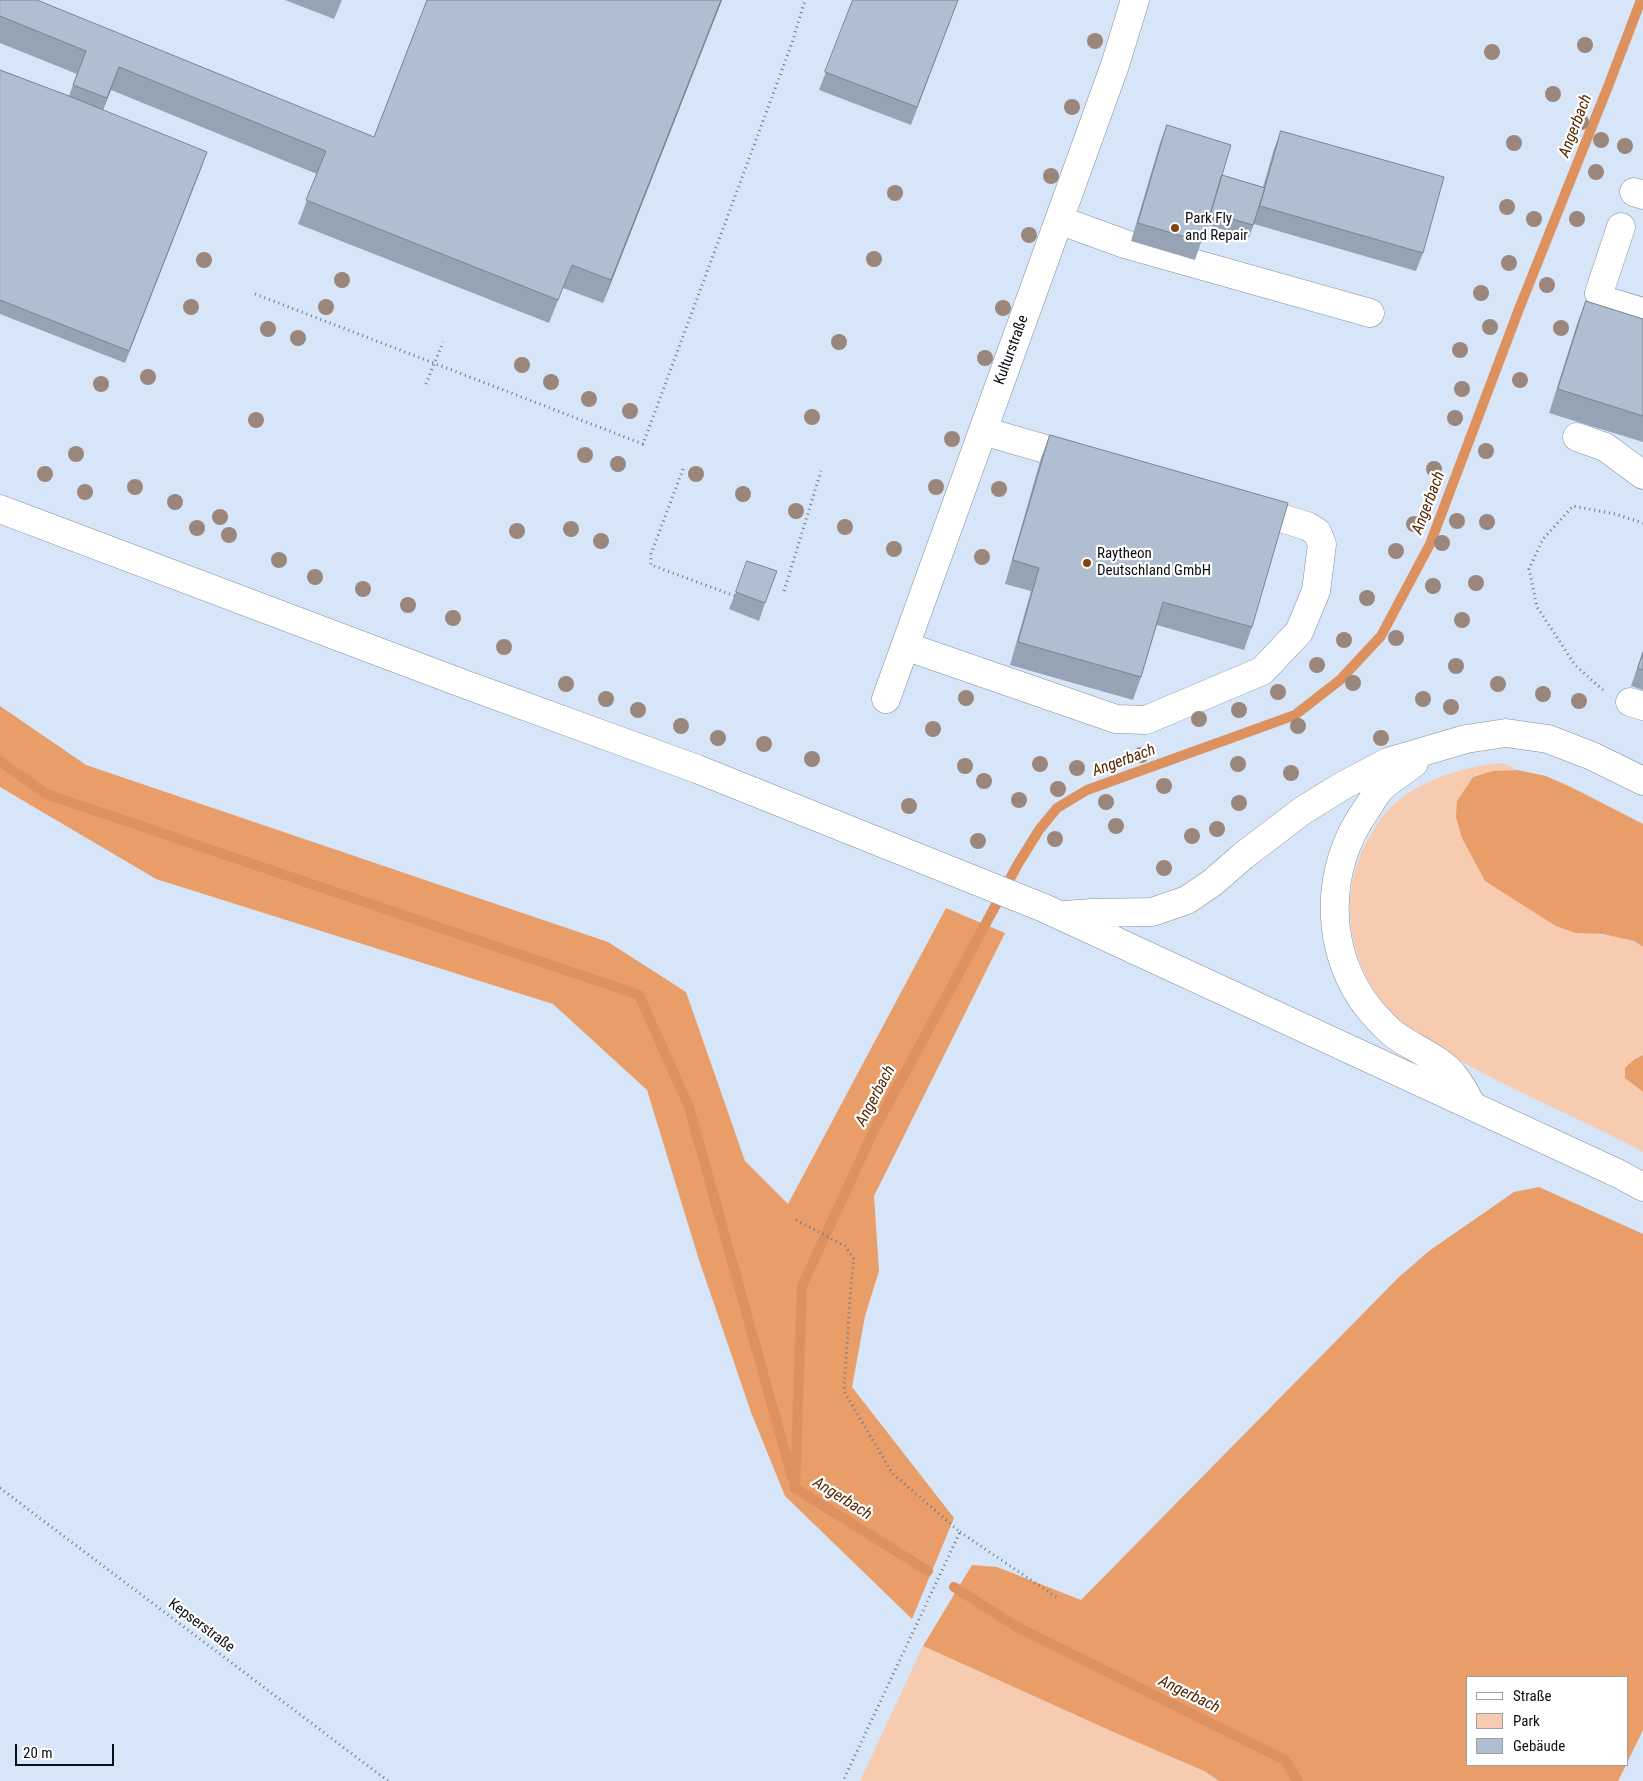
<!DOCTYPE html>
<meta charset="utf-8">
<style>
body{margin:0}
#map{position:relative;width:1643px;height:1781px;overflow:hidden;background:#d6e5f8;font-family:"Roboto Condensed",sans-serif}
canvas{display:block}
.legend{position:absolute;left:1466px;top:1676px;width:162px;height:90px;box-sizing:border-box;background:#fff;border:1px solid #9d9fa1;margin:0;padding:6px 9px;list-style:none;font-size:15px;color:#090e15}
.legend li{display:flex;align-items:center;gap:10px;height:25px}
.legend b{width:25px;border:1px solid #9d9fa1}
.scale{position:absolute;left:15px;top:1744px;width:99px;height:22px;box-sizing:border-box;border:2px solid #090e15;border-top:0;padding-left:6px;font-size:15px;line-height:18px;white-space:nowrap;color:#090e15;-webkit-text-stroke:4px #fff;paint-order:stroke}
</style>
<div id="map">
<canvas width="1643" height="1781"></canvas>
<ul class="legend">
<li><b style="height:6px;background:#fff"></b>Straße</li>
<li><b style="height:14px;background:#f7cbaf"></b>Park</li>
<li><b style="height:14px;background:#afbed1"></b>Gebäude</li>
</ul>
<div class="scale">20 m</div>
</div>
<script>
const g = document.querySelector('canvas').getContext('2d');
g.lineJoin = 'round';
function fillPath(path, color) { g.fillStyle = color; g.fill(path, 'evenodd'); }
function stroke(path, color, width, dash) { g.strokeStyle = color; g.lineWidth = width; g.lineCap = dash ? 'butt' : 'round'; g.setLineDash(dash || []); g.stroke(path); }
function write(font, color, halo, rows, align = 'center') {
  g.font = font + ' "Roboto Condensed",sans-serif'; g.lineWidth = 4.5; g.setLineDash([]); g.textBaseline = 'middle'; g.strokeStyle = halo; g.fillStyle = color; for (const [text, x, y, turn = 0] of rows) {
    g.save(); g.translate(x, y); g.rotate((+turn || 0) * Math.PI / 180); g.textAlign = isNaN(turn) ? turn : align; if (halo) g.strokeText(text, 0, 0); g.fillText(text, 0, 0); g.restore();
  }
}
const green = new Path2D(`
 M1503,763L1517,770L1493,771L1474,777L1457,801L1576,933C1599,934 1624,934 1643,947V1055L1635,1059L1625,1078L1643,1092V1152C1589,1123 1532,1099 1477,1070C1456,1058 1432,1047 1412,1032C1355,989 1332,907 1366,843C1371,835 1376,825 1382,817C1408,783 1462,766 1503,763Z
 M923,1646L1109,1730L1204,1771L1219,1781H860Z`);
const forest = new Path2D(`
 M0,706L86,765L608,942L686,992L745,1161L788,1204L946,908L1005,933L874,1196L879,1271L865,1316L852,1387L954,1518L912,1619L785,1496L752,1415L699,1260L647,1090L553,1004L156,879L0,787Z
 M1517,770L1546,776L1573,788L1643,824V947L1634,941L1603,934L1576,933L1556,926L1485,881L1462,838L1456,817L1457,801L1473,777L1493,771Z
 M1643,1055V1092L1625,1078V1068L1635,1059Z
 M1539,1187L1643,1234V1730L1627,1763V1677H1467V1765H1626L1618,1781H1219L1204,1771L1109,1730L923,1646L972,1565L997,1567L1081,1600L1398,1278L1429,1251L1514,1192Z`);
const stream = new Path2D(`
 M0,761L46,794L639,995L689,1107L792,1477
 M795,1488L802,1286L874,1130L1018,864L1039,830L1057,808L1087,790L1295,715L1340,680L1381,636L1430,544L1519,309L1609,84L1641,0
 M795,1488L928,1571
 M954,1587L1017,1627L1285,1760L1298,1781`);
const path = new Path2D(`
 M255,294L643,444L792,43L805,0
 M426,384L443,342
 M683,469L651,554V565L735,596
 M784,591L821,471
 M1603,690L1575,665L1537,607L1529,569L1543,539L1573,506L1615,514L1643,523
 M796,1220L845,1246L854,1259L851,1284L844,1391L892,1473L960,1532L843,1781
 M0,1488L388,1781
 M960,1532L1056,1597`);
const minor = new Path2D(`
 M1634,192L1643,195
 M1059,220L1125,244L1370,313
 M1621,227L1599,293L1606,301L1643,312
 M983,431L1080,459
 M1577,437L1605,447L1643,475
 M905,646L1116,719L1146,720L1262,671L1299,632L1316,591L1322,544L1317,532L1307,526L1248,508
 M886,699L1115,65L1135,0
 M1630,702L1643,706`);
const major = new Path2D(`
 M0,509L464,684L697,769L1044,908L1617,1173L1643,1187
 M1414,763C1404,771 1391,779 1381,788C1375,794 1371,803 1366,810C1323,869 1324,955 1371,1011C1378,1019 1387,1029 1395,1035C1414,1049 1440,1058 1454,1076C1461,1085 1467,1096 1472,1106
 M1065,915L1092,913L1152,912L1187,900L1212,883L1243,856L1302,811L1344,785L1388,762L1466,739L1506,733L1548,739L1592,756L1643,781`);
const trees = [
 [1095,41],
 [1585,45],
 [1492,52],
 [1553,94],
 [1072,107],
 [1581,122],
 [1601,140],
 [1514,143],
 [1625,146],
 [1596,172],
 [1051,176],
 [895,193],
 [1507,207],
 [1534,219],
 [1577,219],
 [1029,235],
 [874,259],
 [204,260],
 [1509,263],
 [342,280],
 [1547,285],
 [1481,293],
 [191,307],
 [326,307],
 [1003,308],
 [1490,327],
 [1561,328],
 [268,329],
 [298,338],
 [839,342],
 [1460,350],
 [985,358],
 [522,365],
 [148,377],
 [1520,380],
 [551,382],
 [101,384],
 [1462,389],
 [589,399],
 [630,411],
 [812,417],
 [1455,418],
 [256,420],
 [952,439],
 [1486,451],
 [76,454],
 [585,455],
 [618,464],
 [1434,469],
 [45,474],
 [696,474],
 [135,487],
 [936,487],
 [999,489],
 [85,492],
 [743,494],
 [175,502],
 [796,511],
 [220,517],
 [1457,521],
 [1487,522],
 [1414,524],
 [845,527],
 [197,528],
 [571,529],
 [517,531],
 [229,535],
 [601,541],
 [1442,543],
 [894,549],
 [1396,551],
 [982,557],
 [279,560],
 [315,577],
 [1476,583],
 [1433,586],
 [363,589],
 [1367,598],
 [408,605],
 [453,618],
 [1462,620],
 [1396,638],
 [1344,640],
 [504,647],
 [1317,665],
 [1456,666],
 [1353,683],
 [566,684],
 [1498,684],
 [1278,692],
 [1543,694],
 [966,698],
 [606,699],
 [1423,699],
 [1579,701],
 [1451,707],
 [638,710],
 [1239,710],
 [1199,719],
 [681,726],
 [1298,726],
 [933,729],
 [718,738],
 [1381,738],
 [764,744],
 [1141,755],
 [812,759],
 [1040,764],
 [1238,764],
 [965,766],
 [1077,768],
 [1291,773],
 [984,781],
 [1164,786],
 [1058,789],
 [1019,800],
 [1106,802],
 [1239,803],
 [909,806],
 [1116,826],
 [1217,829],
 [1192,836],
 [1055,839],
 [978,841],
 [1164,868]
];
const wall = new Path2D(`
 M0,0L374,137L427,0H722L603,303L563,288L549,323L298,224L317,174L111,90L103,110L203,164L125,363L0,314V70L69,96L77,74L0,43Z
 M285,0H342L334,19Z
 M853,0H958L911,125L819,90Z
 M1167,125L1222,175L1263,187L1274,149L1281,131L1423,253L1416,271L1254,224L1249,237L1207,225L1195,260L1131,241L1160,143Z
 M1586,301L1643,319V442L1549,413L1577,324Z
 M1050,435L1252,627L1244,650L1157,625L1141,677L1133,700L1010,665L1031,591L1005,584L1041,458Z
 M736,592L765,603L759,621L729,609Z
 M1643,651V690L1631,686Z`);
const shadedWall = new Path2D(`
 M721,0H722L603,303L611,280Z
 M119,67L111,90L98,121L107,98Z`);
const building = new Path2D(`
 M0,0H37L374,137L427,0H721L611,280L572,265L558,300L306,200L326,151L119,67L107,98L73,85L86,51L0,16Z
 M853,0H958L917,107L825,72Z
 M0,70L69,96L207,152L129,351L0,300Z
 M1167,125L1231,145L1202,242L1138,223Z
 M1281,131L1444,177L1423,253L1260,206Z
 M1222,175L1265,188L1253,225L1211,213Z
 M1586,301L1643,319V416L1558,389Z
 M1050,435L1288,503L1252,627L1163,602L1141,677L1018,642L1039,568L1013,560Z
 M747,561L777,571L765,603L736,592Z
 M1643,653V670L1638,668Z`);
const markers = [
 [1175,228,5,"#85440e"],
 [1087,563,5,"#85440e"]
];
const poiNames = [
 ["Park Fly",1185,219],
 ["and Repair",1185,236],
 ["Raytheon",1097,554],
 ["Deutschland GmbH",1097,571]
];
const streetNames = [
 ["Kulturstraße",1012,350,-70],
 ["Kepserstraße",201,1626,37]
];
const waterNames = [
 ["Angerbach",1576,126,-69],
 ["Angerbach",1429,503,-69],
 ["Angerbach",1124,761,-20],
 ["Angerbach",876,1096,-62],
 ["Angerbach",842,1499,32],
 ["Angerbach",1189,1695,26]
];
fillPath(green, '#f7cbaf');
fillPath(forest, '#e99d69');
stroke(stream, '#dd915e', 10);
stroke(minor, '#818fa0', 29);
stroke(major, '#818fa0', 29);
stroke(path, '#6e7885', 3, [1, 4]);
stroke(minor, '#fff', 28);
stroke(major, '#fff', 28);
g.fillStyle = '#9b867b';
for (const [x, y] of trees) { g.beginPath(); g.arc(x, y, 8, 0, 2 * Math.PI); g.fill(); }
fillPath(wall, '#96a3b4');
fillPath(shadedWall, '#7a8592');
fillPath(building, '#afbed1');
stroke(building, '#7a8592', 1);
for (const [x, y, r, color] of markers) { const dot = new Path2D(); dot.arc(x, y, r, 0, 2 * Math.PI); g.fillStyle = color; g.fill(dot); stroke(dot, '#fff', 2); }
write('15px', '#090e15', '#fff', poiNames, 'left');
write('15px', '#090e15', '#fff', streetNames);
write('italic 16px', '#572700', '#fff', waterNames);
</script>
